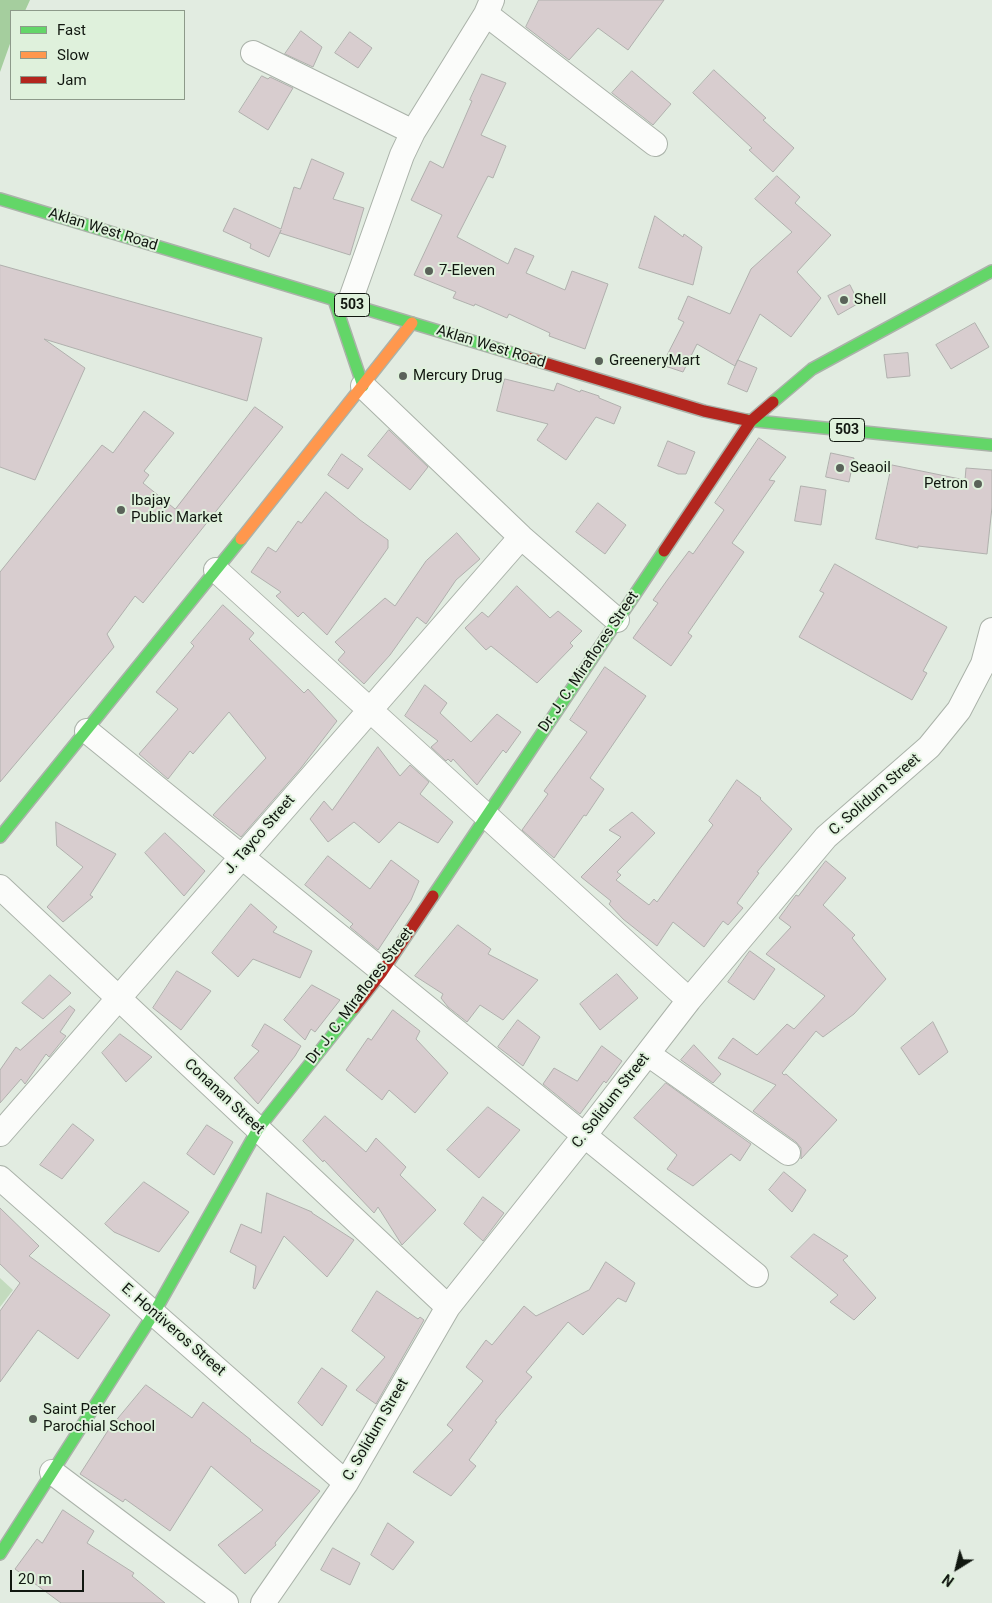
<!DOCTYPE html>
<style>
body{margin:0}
#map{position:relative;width:992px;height:1603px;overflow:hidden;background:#e2ece1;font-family:Roboto,sans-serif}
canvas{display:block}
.legend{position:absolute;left:10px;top:10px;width:175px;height:90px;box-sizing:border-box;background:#dff1dc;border:1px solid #8d9a8a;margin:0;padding:6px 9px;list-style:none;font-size:15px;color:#111710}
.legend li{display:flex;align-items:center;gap:10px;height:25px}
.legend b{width:25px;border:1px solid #8d9a8a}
.north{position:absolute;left:932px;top:1543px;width:50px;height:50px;-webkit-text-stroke:4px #dff1dc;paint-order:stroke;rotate:216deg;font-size:14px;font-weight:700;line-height:20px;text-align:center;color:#111710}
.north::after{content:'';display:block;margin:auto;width:18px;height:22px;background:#111710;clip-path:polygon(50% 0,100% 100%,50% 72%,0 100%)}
.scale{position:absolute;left:10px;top:1570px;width:74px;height:22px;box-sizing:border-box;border:2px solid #111710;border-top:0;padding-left:6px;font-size:15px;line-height:18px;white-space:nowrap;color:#111710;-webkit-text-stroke:4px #dff1dc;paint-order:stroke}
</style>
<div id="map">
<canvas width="992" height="1603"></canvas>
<ul class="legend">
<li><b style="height:6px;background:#63d668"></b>Fast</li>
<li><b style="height:6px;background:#ff974d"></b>Slow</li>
<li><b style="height:6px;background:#b3261e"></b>Jam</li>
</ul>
<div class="north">N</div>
<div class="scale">20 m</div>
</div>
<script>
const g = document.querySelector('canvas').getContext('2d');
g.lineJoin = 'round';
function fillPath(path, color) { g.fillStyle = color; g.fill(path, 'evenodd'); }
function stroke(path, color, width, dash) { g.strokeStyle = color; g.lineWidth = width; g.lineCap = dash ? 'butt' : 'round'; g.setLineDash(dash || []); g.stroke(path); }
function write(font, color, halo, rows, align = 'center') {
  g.font = font + ' Roboto,sans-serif'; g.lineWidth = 4; g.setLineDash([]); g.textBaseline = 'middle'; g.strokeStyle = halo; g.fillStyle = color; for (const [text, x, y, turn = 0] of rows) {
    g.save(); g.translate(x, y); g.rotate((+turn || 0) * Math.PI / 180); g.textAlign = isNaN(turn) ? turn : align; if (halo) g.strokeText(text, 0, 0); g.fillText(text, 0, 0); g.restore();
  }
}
const green = new Path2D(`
 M0,1278L13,1290L0,1307Z`);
const water = new Path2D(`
 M0,0H30L25,11H11V41L0,72Z`);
const building = new Path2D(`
 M539,0H664L628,50L598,28L569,60L526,27Z
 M301,31L322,47L313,67L285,54Z
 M350,32L372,48L358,68L335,53Z
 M714,70L766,118L763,120L794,148L773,172L749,150L752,148L693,93Z
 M632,71L671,104L653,125L612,93Z
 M482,74L506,83L481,135L506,146L493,178L488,176L457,237L508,264L515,248L534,256L526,273L565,290L572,271L608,284L585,349L549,336L550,333L509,314L507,318L475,304L474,306L453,298L456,292L414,275L442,215L411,200L430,161L443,168L472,101L470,100Z
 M262,76L268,79L270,77L293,88L268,130L239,112Z
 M312,159L344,173L333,199L364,208L350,255L280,233L281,230L269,257L250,248L251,244L223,231L234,208L281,229L294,187L300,189Z
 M777,176L800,197L795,203L831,235L797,272L821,298L791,337L760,314L735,366L697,344L683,372L662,365L684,322L678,319L688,296L730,314L751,269L792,232L755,199Z
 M655,216L683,237L684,234L702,247L693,285L639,268Z
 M0,265L262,338L247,401L44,339L85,368L35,480L0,467Z
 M850,285L859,303L838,315L828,296Z
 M975,323L989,347L951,369L936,345Z
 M908,353L910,376L887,378L884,355Z
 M738,360L757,368L747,392L728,384Z
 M505,379L554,391L557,383L580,392L581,390L599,396V398L621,407L614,424L596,417L566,460L537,440L548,424L497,411Z
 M255,407L283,427L143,603L135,596L107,634L114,647L0,782V572L102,445L113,453L144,411L174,433L144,471L149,475L143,483L175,509Z
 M389,430L428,467L410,490L368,456Z
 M759,438L786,457L769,480L775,481L732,543L744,552L688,633L692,636L671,666L633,638L658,603L653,600L668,579L689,551L693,554L724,510L715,503Z
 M668,441L695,452L686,474H678L658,466Z
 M831,453L854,458L849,482L826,477Z
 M342,454L363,469L348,489L328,475Z
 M892,465L965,480L966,468L992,470V507L987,554L918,546V548L876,539Z
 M801,486L826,490L821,525L795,521Z
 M326,492L360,520L388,540V548L327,635L303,612L298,617L276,596L281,592L251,572L268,547L276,552L298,521L301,523Z
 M598,503L626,525L605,554L576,532Z
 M457,533L480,559L456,580L426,624L417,617L390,655L364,684L338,660L345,652L335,642L385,598L395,606L426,561Z
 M835,564L947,627L923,671L927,673L912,700L799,637L824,593L820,591Z
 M517,586L550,618L558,611L582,631L570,643L573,646L537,683L491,646L486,650L465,628L482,612L488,617Z
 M223,605L254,633L249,639L304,693L308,689L337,721L301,768L241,837L213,815L266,758L229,712L193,754L190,751L168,779L139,754L178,709L156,692L194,646L191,643Z
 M605,667L646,696L590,778L604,789L586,816L584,815L554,858L522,830L548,794L544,791L587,732L570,720Z
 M425,685L447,703L440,713L471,742L497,714L521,732L506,753L503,750L477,785L453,759L451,762L448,759L446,761L431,747L438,741L405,716Z
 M378,747L400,776L410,765L429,782L420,794L453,822L438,843L399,822L379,843L354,822L328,842L310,819L324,801L332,810Z
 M737,780L761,798L760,799L792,829L757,872L759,873L737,903L743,908L728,925L723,921L704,947L673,922L657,946L623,919L609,904L611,901L581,877L621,837L609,830L632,812L655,833L617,872L621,875L616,880L649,905L654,899L657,902L713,825L709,821Z
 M56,822L116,854L90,895L93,897L63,922L47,907L83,867L57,846Z
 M165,833L205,871L184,896L145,853Z
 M328,856L370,889L391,860L419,881L411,900L378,950L350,927L353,924L305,885Z
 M826,861L846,878L823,905L855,935L852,938L886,979L854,1014L823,1037L816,1031L782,1073L784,1075L786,1074L837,1120L801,1159V1148L796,1142L753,1111L776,1085L718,1058L733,1038L757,1055L787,1024L794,1029L825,996L766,954L791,927L779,918L796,895L798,896Z
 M251,904L277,927L273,932L312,951L300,978L253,959L238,977L212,953Z
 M458,925L491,949L488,954L538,980L503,1020L480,1005L467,1022L448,1007L441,998L443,994L415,976Z
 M750,951L775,969L754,1000L728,982Z
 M177,971L211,991L181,1030L153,1008Z
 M617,974L638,998L600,1030L580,1004Z
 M50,975L71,993L43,1019L22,1003Z
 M312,985L340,1000L315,1032L311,1029L305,1040L284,1020Z
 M70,1006L75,1010L60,1032L66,1036L49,1057L46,1054L25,1084L21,1079L0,1103V1070L16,1047L20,1050Z
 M393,1010L420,1031L416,1039L448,1073L415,1113L389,1090L382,1100L346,1070L368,1038L371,1040Z
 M518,1020L540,1037L523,1066L498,1047Z
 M933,1022L948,1052L919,1075L901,1048Z
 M265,1024L301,1046L295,1056L258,1104L234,1078L259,1051L252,1046Z
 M120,1034L152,1057L126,1082L102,1053Z
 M694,1045L721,1074L713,1083L681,1060Z
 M602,1046L622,1061L606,1083L604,1081L580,1114L543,1084L554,1068L577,1081Z
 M666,1083L751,1144L740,1161L731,1154L693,1186L667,1169L677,1155L634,1118Z
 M488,1107L520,1130L479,1178L447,1150Z
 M325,1116L366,1152L376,1138L406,1167L400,1175L436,1210L402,1245L378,1207L374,1213L324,1160L323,1162L303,1141Z
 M73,1124L94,1140L62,1179L40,1165Z
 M207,1125L233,1142L214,1175L187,1154Z
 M784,1172L806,1190L792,1212L769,1190Z
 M144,1182L189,1212L159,1252L114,1232L105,1224Z
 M267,1193L312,1212V1213L354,1240L327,1277L284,1236L255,1289L253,1288L256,1266L230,1252L241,1224L261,1233Z
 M483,1197L504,1213L483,1241L464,1224Z
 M0,1208L39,1246L29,1256L110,1315L78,1359L38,1330L0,1382V1311L20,1283L0,1264Z
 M814,1234L848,1256L843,1260L876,1298L854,1320L830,1302L838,1295L791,1257Z
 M606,1262L635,1283L626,1302L618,1298L583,1335L568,1322L526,1372L532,1377L495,1421L497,1422L469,1460L476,1466L451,1496L413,1472L453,1430L447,1425L483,1381L466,1367L486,1340L492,1345L524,1306L536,1316L589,1290Z
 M377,1291L418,1319L420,1317L424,1320L376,1404L356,1390L385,1357L352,1331Z
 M322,1368L347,1386L322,1426L298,1403Z
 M146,1385L192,1418L203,1402L251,1440L250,1441L320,1491L275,1543L276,1545L245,1574L218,1545L263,1510L211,1466L170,1531L125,1499L123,1502L80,1474L109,1429Z
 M63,1510L94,1531L87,1543L134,1573L132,1576L165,1603H61L15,1569L37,1539L42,1543Z
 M388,1523L414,1542L393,1570L371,1555Z
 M333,1548L360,1563L350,1585L321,1570Z`);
const street = new Path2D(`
 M486,14L655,144
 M253,53L413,132
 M349,304L402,155L413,132L486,14L492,0
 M363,386L521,537L617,620
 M216,570L689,1000
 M87,731L756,1275
 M0,887L448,1307
 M648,1054L788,1153
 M0,1134L521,537
 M0,1178L346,1483
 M52,1472L226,1603
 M263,1603L346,1483L448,1307L584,1136L689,1000L826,837L929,747L959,710L983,664L992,630`);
const fast = new Path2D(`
 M0,199L528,358
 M334,300L363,386
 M773,402L812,369L992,271
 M746,420L992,445
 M0,837L241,539
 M433,896L664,551
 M0,1554L154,1313L258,1129L354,1008`);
const slow = new Path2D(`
 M241,539L412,323`);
const jam = new Path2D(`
 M528,358L704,411L746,420
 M664,551L751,421L773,402
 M354,1008L382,972L433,896`);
const markers = [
 [429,271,5,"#5a6259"],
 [844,300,5,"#5a6259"],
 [599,361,5,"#5a6259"],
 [403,376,5,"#5a6259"],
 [840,468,5,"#5a6259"],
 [978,484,5,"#5a6259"],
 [121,510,5,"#5a6259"],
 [33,1419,5,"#5a6259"]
];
const shields = [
 [352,305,35],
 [847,430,35]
];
const shieldNames = [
 ["503",352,305],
 ["503",847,430]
];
const streetNames = [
 ["Aklan West Road",103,230,17],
 ["Aklan West Road",491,347,17],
 ["Dr. J. C. Miraflores Street",589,662,-56],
 ["C. Solidum Street",875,795,-41],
 ["J. Tayco Street",260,835,-49],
 ["Dr. J. C. Miraflores Street",360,996,-53],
 ["Conanan Street",224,1097,43],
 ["C. Solidum Street",611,1101,-52],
 ["E. Hontiveros Street",173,1330,41],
 ["C. Solidum Street",376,1430,-60]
];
const poiNames = [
 ["7-Eleven",439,271],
 ["Shell",854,300],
 ["GreeneryMart",609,361],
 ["Mercury Drug",413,376],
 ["Seaoil",850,468],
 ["Petron",968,484,"right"],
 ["Ibajay",131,501],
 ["Public Market",131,518],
 ["Saint Peter",43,1410],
 ["Parochial School",43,1427]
];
fillPath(green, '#c3dbbe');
fillPath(water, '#a5ce9e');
fillPath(building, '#d8cdcf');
stroke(building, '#b0b0ad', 1);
stroke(street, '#aab2a9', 26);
stroke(fast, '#aab2a9', 14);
stroke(slow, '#aab2a9', 14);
stroke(jam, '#aab2a9', 14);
stroke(street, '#fbfcfa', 24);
stroke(fast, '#63d668', 11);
stroke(slow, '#ff974d', 11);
stroke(jam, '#b3261e', 11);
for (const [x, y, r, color] of markers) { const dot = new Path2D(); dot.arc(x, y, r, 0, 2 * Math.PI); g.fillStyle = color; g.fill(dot); stroke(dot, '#dff1dc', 2); }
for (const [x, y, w] of shields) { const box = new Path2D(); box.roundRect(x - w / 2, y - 11.5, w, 23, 4); g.fillStyle = '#dff1dc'; g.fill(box); stroke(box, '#111710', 1); }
write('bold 14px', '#111710', null, shieldNames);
write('15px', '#111710', '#dff1dc', streetNames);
write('15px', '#111710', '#dff1dc', poiNames, 'left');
</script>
